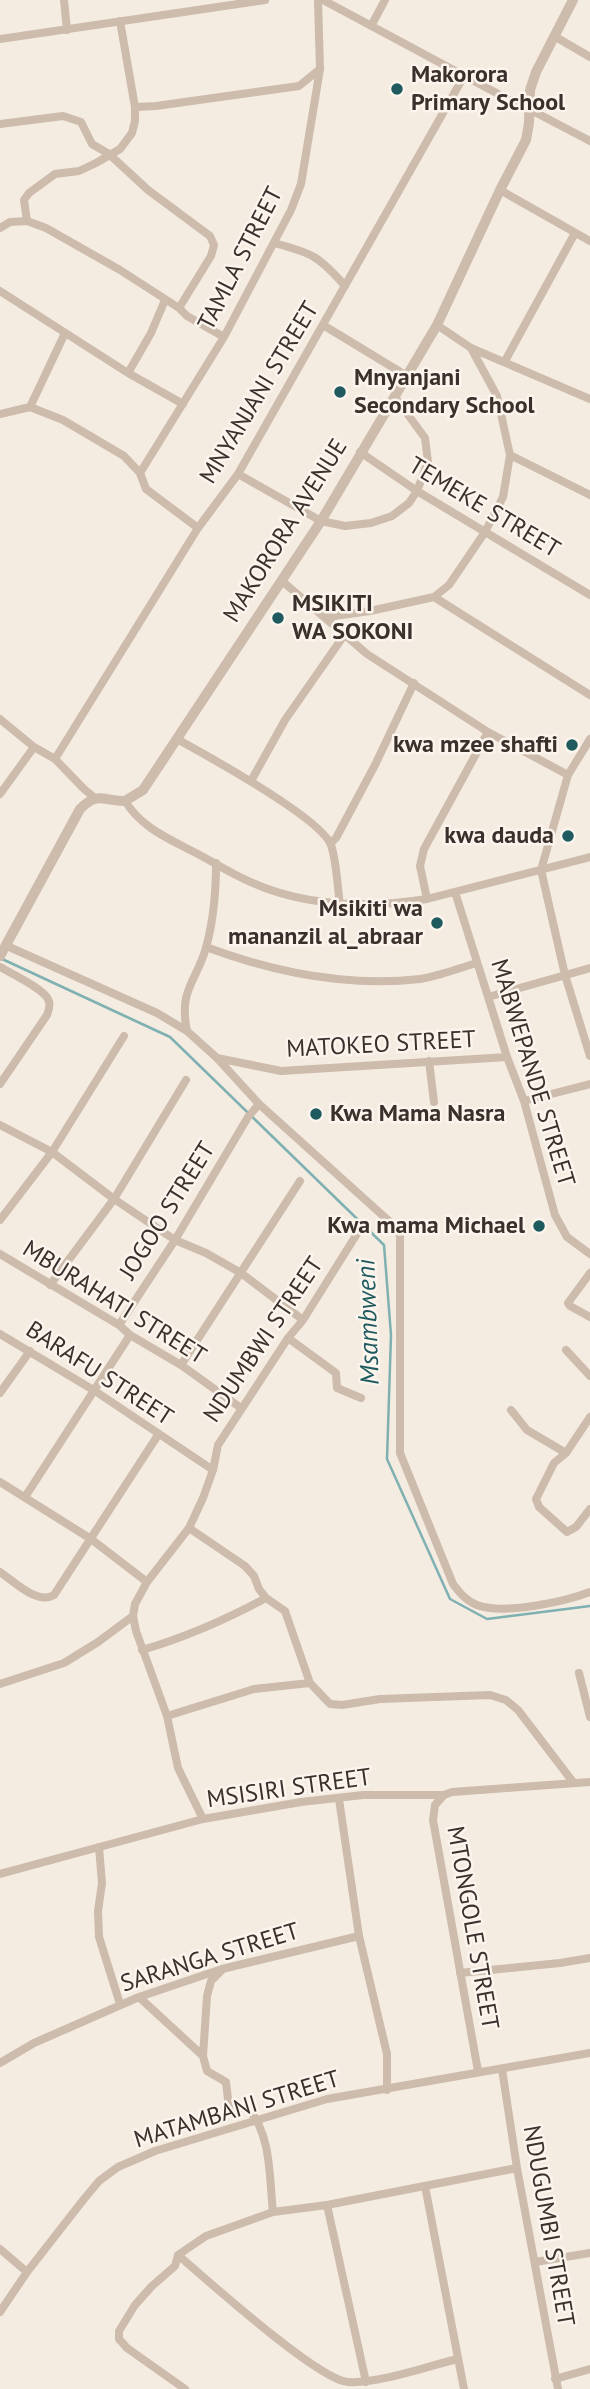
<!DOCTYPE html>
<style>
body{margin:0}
canvas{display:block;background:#f4ebe1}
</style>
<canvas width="590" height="2389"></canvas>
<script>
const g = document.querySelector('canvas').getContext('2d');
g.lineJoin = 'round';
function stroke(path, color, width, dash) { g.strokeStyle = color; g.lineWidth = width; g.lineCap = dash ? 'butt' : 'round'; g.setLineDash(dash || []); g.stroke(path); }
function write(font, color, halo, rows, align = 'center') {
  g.font = font + ' "PT Sans",sans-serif'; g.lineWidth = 5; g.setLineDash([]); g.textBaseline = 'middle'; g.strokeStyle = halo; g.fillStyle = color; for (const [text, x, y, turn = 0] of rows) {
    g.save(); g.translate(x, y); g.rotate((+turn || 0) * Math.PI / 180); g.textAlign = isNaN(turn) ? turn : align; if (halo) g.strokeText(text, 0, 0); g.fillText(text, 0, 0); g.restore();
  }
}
const stream = new Path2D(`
 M0,958L170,1037L384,1245L391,1335L387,1459L450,1599L487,1619L590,1606`);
const minor = new Path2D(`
 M64,0L67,30
 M323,0L530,111
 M371,26L385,0
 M554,36L590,57
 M0,39L265,0
 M135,107L156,106L299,86L320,69
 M529,109L590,141
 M0,124L63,116L81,122L92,144L109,154L148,190L210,236L214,245L211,256L179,308
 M500,190L590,241
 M27,221L24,200L29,193L55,174L79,171L96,163L120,149L132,133L135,121V107L120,21
 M0,228L10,222L27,221L46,228L120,270L179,308L187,316L224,337
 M274,243C312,253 319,256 345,286
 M0,291L128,373L183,404
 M323,325L407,376
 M437,325L471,348L590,399
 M505,361L575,233
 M128,373L151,333L165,300
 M30,407L65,333
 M0,414L30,407L63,420L124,456L140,473L146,489L198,528
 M360,452L417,491L590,595
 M510,455L590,495
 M140,473L224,337L291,210L301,184L320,69L318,0
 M238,474L321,521L345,526L371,523L392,516L409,503L417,491L428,462L425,438L395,397
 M282,581L367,654L488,732L568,775
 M434,597L590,695
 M327,617L370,611L434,597L449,585L485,532L503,497L510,455L497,396L471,348
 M0,719L34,747L55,759L84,789L95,798
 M177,739C206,755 321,818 331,845C337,863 337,885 340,904
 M590,739L568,775L541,870L565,975L590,1056
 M55,759L198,528L238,474L464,76
 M251,781L285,720L345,634
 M0,794L34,747
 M125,801C141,827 167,838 194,852C208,859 222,868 236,875C294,906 363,909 427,899L590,857
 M331,843L336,838L375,765L414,683
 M455,892L507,1057L524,1101L555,1215L567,1237L590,1254
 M427,899L420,866L424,849L488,732
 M7,946L157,1013L187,1031L217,1058L259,1104L390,1222L400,1235V1453L453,1584C460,1593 466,1601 477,1605C503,1615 564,1602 590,1592
 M206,947C273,972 348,987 420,979C439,976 459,968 477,963
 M0,967C12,974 42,988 48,999C51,1004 49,1010 47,1015L0,1084
 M488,997L590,968
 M187,1031C178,988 198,981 207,944C214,917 216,891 216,863
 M217,1058L281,1071L507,1057
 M429,1061L434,1102
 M524,1101L590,1084
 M0,1125L52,1152L114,1199L175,1240L206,1253L241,1273L303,1320
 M0,1220L52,1152L124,1036
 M0,1254L119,1325L130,1335L181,1365L241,1408
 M590,1273L568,1303L570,1306L590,1317
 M50,1285L114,1199L186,1080
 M119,1325L175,1240L248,1117L259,1104
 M0,1334L95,1391L213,1470
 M288,1338L336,1373L337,1388L361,1398
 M566,1350L590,1376
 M181,1365L300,1181
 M0,1393L30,1351
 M511,1410L527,1430L566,1453
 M590,1417L566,1453L554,1463L536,1499L539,1507L567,1532L576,1527L590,1509
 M0,1482L91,1539L147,1582
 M25,1497L130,1335
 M189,1528L245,1566L254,1576L259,1589L266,1598L285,1611L310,1683L330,1704L342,1705L380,1699L490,1695L506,1700L518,1710L573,1782
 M0,1572C15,1582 37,1605 54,1595L158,1435
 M142,1650C187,1637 225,1620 266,1598
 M579,1673L590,1717
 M0,1684L64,1663L98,1642L133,1616
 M167,1716L254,1689L310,1683
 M444,1795L435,1805L433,1820L478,2071
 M339,1799L359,1936L387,2054V2090
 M203,1819L178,1768L167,1716L136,1631L133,1616L135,1604L147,1582L189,1528L203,1498L213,1470L218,1445L288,1338L303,1320L360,1229
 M99,1847L102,1883L98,1911L99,1937L120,2004
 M0,1874L203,1819L301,1802L363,1795H444L452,1792L590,1782
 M460,1973L560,1963L590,1958
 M139,1997L203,2056L207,2071L226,2082L229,2108H248C272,2136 269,2177 273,2212L206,2236L178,2255L175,2266L152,2286L135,2305L119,2331V2339L127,2348L185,2389
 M203,2056L207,1996L211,1981L222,1970
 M0,2063L34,2043L139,1997L222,1969L359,1936
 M502,2069L517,2168L558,2389
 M425,2186L464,2389
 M327,2205L366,2382
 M273,2212L327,2205L517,2168
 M0,2249L27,2272
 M178,2255C206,2279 318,2380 348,2382C378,2384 427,2366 458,2359
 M535,2262L590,2253
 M0,2312L27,2272L84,2199L99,2181L118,2167L155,2151L327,2099L590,2053
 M555,2379L590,2369`);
const tertiary = new Path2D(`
 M0,956L80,809C98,791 103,801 125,801L143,790L321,521L437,325L500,190L526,140L529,123L530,90L536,72L573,0`);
const markers = [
 [397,89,7,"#1f5a5e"],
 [340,392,7,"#1f5a5e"],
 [278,618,7,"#1f5a5e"],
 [572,745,7,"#1f5a5e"],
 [568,836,7,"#1f5a5e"],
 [437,923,7,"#1f5a5e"],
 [316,1114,7,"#1f5a5e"],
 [539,1226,7,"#1f5a5e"]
];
const poiNames = [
 ["Makorora",411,75],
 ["Primary School",411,103],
 ["Mnyanjani",354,378],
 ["Secondary School",354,406],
 ["MSIKITI",292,604],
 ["WA SOKONI",292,632],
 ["kwa mzee shafti",558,745,"right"],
 ["kwa dauda",554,836,"right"],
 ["Msikiti wa",423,909,"right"],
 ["mananzil al_abraar",423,937,"right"],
 ["Kwa Mama Nasra",330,1114],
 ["Kwa mama Michael",525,1226,"right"]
];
const streetNames = [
 ["TAMLA STREET",241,259,-63],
 ["MNYANJANI STREET",260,393,-59],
 ["TEMEKE STREET",484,508,31],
 ["MAKORORA AVENUE",286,531,-58],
 ["MATOKEO STREET",381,1045,-3],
 ["MABWEPANDE STREET",532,1073,73],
 ["JOGOO STREET",168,1211,-58],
 ["MBURAHATI STREET",114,1303,32],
 ["NDUMBWI STREET",264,1340,-56],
 ["BARAFU STREET",99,1374,33],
 ["MSISIRI STREET",289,1789,-8],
 ["MTONGOLE STREET",472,1928,80],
 ["SARANGA STREET",210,1958,-17],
 ["MATAMBANI STREET",237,2110,-17],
 ["NDUGUMBI STREET",548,2226,80]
];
const waterNames = [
 ["Msambweni",369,1322,-92]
];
stroke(stream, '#7fb0b2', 2.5);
stroke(minor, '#cdbbac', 8);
stroke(tertiary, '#cdbbac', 10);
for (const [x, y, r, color] of markers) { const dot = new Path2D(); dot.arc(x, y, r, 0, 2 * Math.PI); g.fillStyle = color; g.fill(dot); stroke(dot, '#fbf5ee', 2.5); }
write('bold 24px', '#3b302b', '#fbf5ee', poiNames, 'left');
write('24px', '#3b302b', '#fbf5ee', streetNames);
write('italic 26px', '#1f5a5e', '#fbf5ee', waterNames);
</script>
